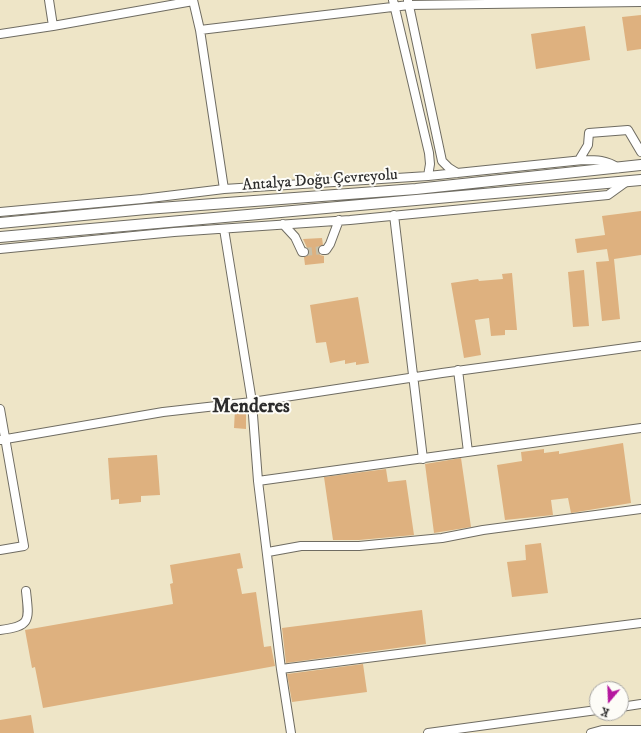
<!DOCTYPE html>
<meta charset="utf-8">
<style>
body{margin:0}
#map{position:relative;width:641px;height:733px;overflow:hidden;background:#eee5c7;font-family:"IM FELL DW Pica",serif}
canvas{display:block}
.north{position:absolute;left:589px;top:681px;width:40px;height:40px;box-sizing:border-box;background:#fdfcf7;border:1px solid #a9a8a5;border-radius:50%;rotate:199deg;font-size:11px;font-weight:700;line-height:16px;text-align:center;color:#2b2b2b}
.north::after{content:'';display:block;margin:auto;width:14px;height:18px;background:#b5179e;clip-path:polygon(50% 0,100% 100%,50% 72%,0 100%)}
</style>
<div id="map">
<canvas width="641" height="733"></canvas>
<div class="north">K</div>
</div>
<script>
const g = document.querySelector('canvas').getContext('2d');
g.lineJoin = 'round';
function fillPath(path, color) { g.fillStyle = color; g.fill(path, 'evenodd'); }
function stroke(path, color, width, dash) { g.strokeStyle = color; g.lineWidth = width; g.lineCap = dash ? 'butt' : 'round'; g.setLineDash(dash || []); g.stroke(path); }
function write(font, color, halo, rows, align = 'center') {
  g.font = font + ' "IM FELL DW Pica",serif'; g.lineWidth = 4; g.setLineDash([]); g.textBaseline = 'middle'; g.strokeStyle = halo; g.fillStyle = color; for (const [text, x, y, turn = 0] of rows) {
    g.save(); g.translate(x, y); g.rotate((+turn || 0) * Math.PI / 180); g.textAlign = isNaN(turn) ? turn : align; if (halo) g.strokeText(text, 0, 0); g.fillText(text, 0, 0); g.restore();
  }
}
const building = new Path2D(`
 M641,15V49L627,51L622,17Z
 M585,26L590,60L536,69L531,34Z
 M641,211V255L614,259L620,319L602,321L596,262L609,261L607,249L577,253L575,239L605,235L602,216Z
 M322,238L323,245L318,247V250L320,255L324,256V263L305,265L304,257L309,255V252L303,239Z
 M584,270L589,326L573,327L568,272Z
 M512,273L517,330H505V335L491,336L489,318L475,320L481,355L464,358L451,283L478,279L479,281L503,279L502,274Z
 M358,297L369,363L356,365V362L345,364V360L330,363L326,342L316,343L310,305Z
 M235,409H246V429L234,428Z
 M623,443L631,503L571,513L568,498L551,500L553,515L505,520L497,465L522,461L521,452L544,449V453L559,451V454Z
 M157,455L160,495L141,496V502L119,504V499L111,500L108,458Z
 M461,458L471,527L434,533L425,464Z
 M386,469L388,482L406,480L414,535L359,540H333L324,477Z
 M541,543L548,593L512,597L507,562L526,560L525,545Z
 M240,553L243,568L237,569L242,594L256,592L264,647L271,646L275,666L43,708L35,667L32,668L25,630L173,604L170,584L173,583L170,565Z
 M422,610L426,644L286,663L282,628Z
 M363,664L367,692L292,702L287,674Z
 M31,715L34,733H0V720Z`);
const minorTunnel = new Path2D(`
 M304,252L323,250`);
const minor = new Path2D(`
 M49,0L53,26L193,1
 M193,0L200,30L224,189
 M393,0L429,153L430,164L428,176
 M408,1L442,161L449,168L457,173
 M200,30L409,5L641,2
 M0,34L53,26
 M579,160L588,145L589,133L628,130L641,152
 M0,212L142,199L224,189L428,176L583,160C596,160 607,160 618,168
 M394,215L423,459
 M283,224L295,237L302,252H304
 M224,229L252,402L258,481L281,669L291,733
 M0,249L174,232L350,220L608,195L626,182
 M323,250H326L330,244L339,220
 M458,370L468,452
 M0,409L24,546L0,550
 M0,440L163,412L252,402L442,373L641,346
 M258,481L641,428
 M268,552L301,546H359L442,538L483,530L641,509
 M0,630C32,626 29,620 26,591
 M281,669L641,623
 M621,707L641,704
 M428,733L597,710
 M591,733L602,730H641`);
const major = new Path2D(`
 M0,223L146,209L416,189L641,165
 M0,237L641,180`);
const streetNames = [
 ["Antalya Doğu Çevreyolu",320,181,-4]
];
const districtNames = [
 ["Menderes",251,408]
];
fillPath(building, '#deb17f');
stroke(minorTunnel, '#c7c0a8', 8, [8, 4]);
stroke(minor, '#6f6c62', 10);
stroke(major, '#6f6c62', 12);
stroke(minor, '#fff', 8);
stroke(major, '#fff', 10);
write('16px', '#2b2b2b', '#fdfcf7', streetNames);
write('bold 20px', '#2b2b2b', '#fdfcf7', districtNames);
</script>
